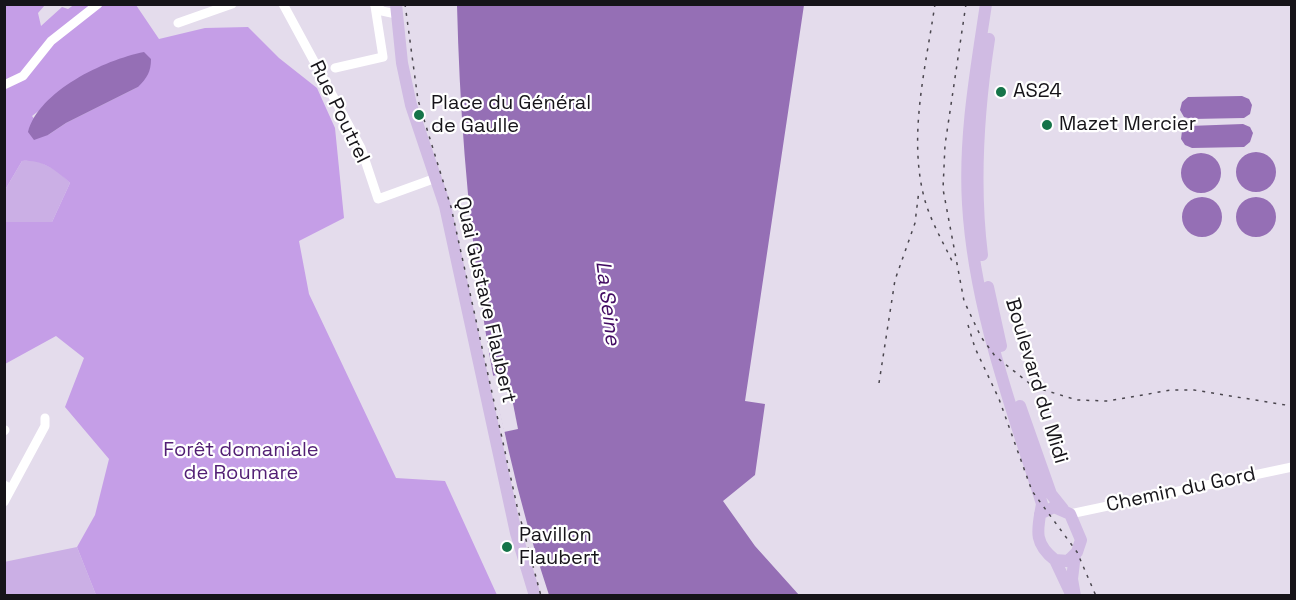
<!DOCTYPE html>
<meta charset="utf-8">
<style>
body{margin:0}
#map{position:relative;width:1296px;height:600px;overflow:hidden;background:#e4dcec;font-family:"Space Grotesk",sans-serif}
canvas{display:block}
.frame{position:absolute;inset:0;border:6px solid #161419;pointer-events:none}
</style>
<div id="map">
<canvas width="1296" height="600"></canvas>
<div class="frame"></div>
</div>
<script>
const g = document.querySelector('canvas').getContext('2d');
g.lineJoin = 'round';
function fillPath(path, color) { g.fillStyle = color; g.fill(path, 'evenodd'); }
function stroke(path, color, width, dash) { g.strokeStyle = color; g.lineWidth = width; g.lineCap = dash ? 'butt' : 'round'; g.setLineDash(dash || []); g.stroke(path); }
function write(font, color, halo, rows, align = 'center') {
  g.font = font + ' "Space Grotesk",sans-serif'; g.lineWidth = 4.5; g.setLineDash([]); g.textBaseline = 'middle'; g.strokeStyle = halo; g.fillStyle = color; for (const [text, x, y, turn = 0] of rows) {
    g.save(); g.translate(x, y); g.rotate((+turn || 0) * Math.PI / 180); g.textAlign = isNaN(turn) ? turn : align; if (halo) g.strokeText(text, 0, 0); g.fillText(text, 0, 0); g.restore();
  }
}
const green = new Path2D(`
 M36,160L59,172L70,183L52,222H5V190L22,161Z
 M77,547L96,595H5L4,562Z`);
const forest = new Path2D(`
 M75,4L136,5L159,39L205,28L248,27L279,58L317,88L335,128L344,218L299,241L309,294L396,478L445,481L497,595H96L77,547L95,515L109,459L65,407L84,358L56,336L5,364V222H52L70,183C56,170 42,159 22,161L5,190V5H45L38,13L41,26L62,7L68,9ZM138,87L66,123L48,135L32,116L49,103Z`);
const water = new Path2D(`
 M457,5H804L745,401L765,404L755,475L723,501L755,546L799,595H549C486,405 462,205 457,5Z
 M144,52L151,59C151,72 147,78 138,87L66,123L48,135L34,140L28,132C39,91 104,60 144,52Z
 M1242,96L1249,99L1252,105L1250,114L1244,118L1192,119L1184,117L1180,110L1182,102L1188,97Z
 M1243,124L1250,127L1253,133L1250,142L1244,147L1192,148L1185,145L1181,139L1182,131L1189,126Z
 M1236 172a20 20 0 1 1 40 0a20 20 0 1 1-40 0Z
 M1181 173a20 20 0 1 1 40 0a20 20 0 1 1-40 0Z
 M1236 217a20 20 0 1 1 40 0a20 20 0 1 1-40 0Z
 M1182 217a20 20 0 1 1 40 0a20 20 0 1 1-40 0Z`);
const pier = new Path2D(`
 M507,373L518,429L504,432L492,376Z`);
const minor = new Path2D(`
 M283,4L361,148L378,199L436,178
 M374,4L382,11L396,14
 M178,23L232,4
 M335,68L383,57L375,6
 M4,85L23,76L51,41L98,4
 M4,431L5,430
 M4,485L11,489L45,426V418
 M4,502L11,489
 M1070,514L1292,467`);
const major = new Path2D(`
 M396,4L402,63L411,105L445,206L516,533L535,596
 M986,4C976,71 964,136 968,204C974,307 1011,406 1042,504C1038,528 1032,542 1055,560L1068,561L1077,552L1081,540L1070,514L1054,507L1040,514
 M982,255C973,183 978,111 989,39
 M988,287L1001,346
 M1020,406L1051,494L1063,509
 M1055,560L1071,594
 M1075,596L1072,579L1075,554`);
const rail = new Path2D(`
 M405,4L418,100L451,207L517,506L541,596
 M935,4C926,66 908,135 924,197C930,220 942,240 952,261
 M966,4L945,145L943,189L964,301L981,337L995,356L1034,387L1077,400L1108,401L1171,390H1194L1292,406
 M968,325L975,348L999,399L1032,491L1077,552L1096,596
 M879,383L895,280L915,223L919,190`);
const markers = [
 [1001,92,6,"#157449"],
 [419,115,6,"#157449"],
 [1047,125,6,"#157449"],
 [507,547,6,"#157449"]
];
const poiNames = [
 ["AS24",1013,92],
 ["Place du Général",431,104],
 ["de Gaulle",431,127],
 ["Mazet Mercier",1059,125],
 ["Pavillon",519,536],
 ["Flaubert",519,559]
];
const streetNames = [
 ["Rue Poutrel",339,112,64],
 ["Quai Gustave Flaubert",485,300,77],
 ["Boulevard du Midi",1036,381,73],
 ["Chemin du Gord",1181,490,-12]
];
const parkNames = [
 ["Forêt domaniale",241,451],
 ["de Roumare",241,474]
];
const waterNames = [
 ["La Seine",607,303,83]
];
fillPath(green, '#cbafe5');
fillPath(forest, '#c59ee7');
fillPath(water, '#956fb5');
fillPath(pier, '#e4dcec');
stroke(minor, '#fff', 9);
stroke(major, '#d0bbe3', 12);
stroke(rail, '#4a464e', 1.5, [3, 6]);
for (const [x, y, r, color] of markers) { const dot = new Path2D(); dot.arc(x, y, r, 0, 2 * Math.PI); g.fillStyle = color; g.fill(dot); stroke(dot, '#fff', 2); }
write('20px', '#161419', '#fff', poiNames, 'left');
write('20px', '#161419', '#fff', streetNames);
write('20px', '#521f74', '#fff', parkNames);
write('italic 21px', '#430c63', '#fff', waterNames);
</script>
